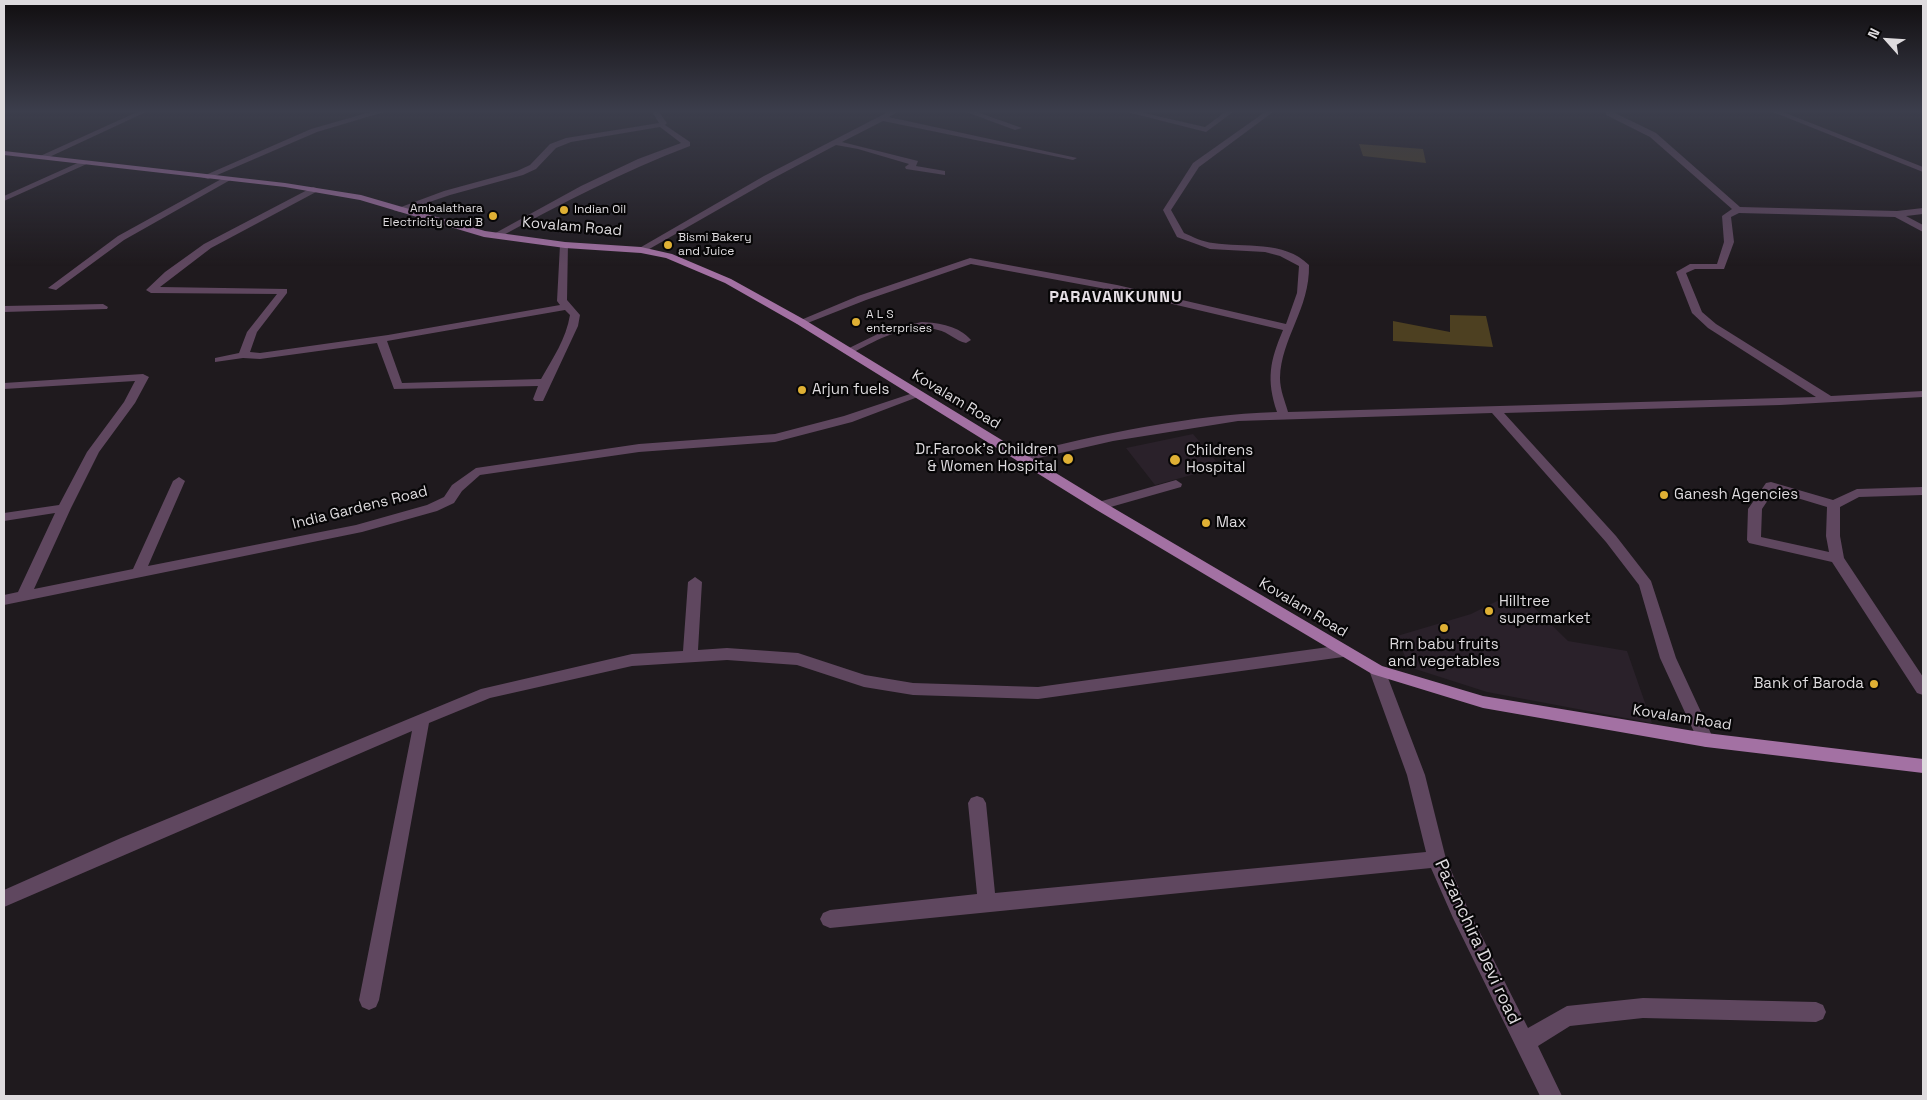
<!DOCTYPE html>
<style>
body{margin:0}
#map{position:relative;width:1927px;height:1100px;overflow:hidden;background:#1f1a1e;font-family:"Space Grotesk",sans-serif}
canvas{display:block}
.frame{position:absolute;inset:0;border:5px solid #dedbde;pointer-events:none}
.north{position:absolute;left:1862px;top:15px;width:50px;height:50px;-webkit-text-stroke:4px #070607;paint-order:stroke;rotate:296deg;font-size:14px;font-weight:700;line-height:20px;text-align:center;color:#dedbde}
.north::after{content:'';display:block;margin:auto;width:18px;height:22px;background:#dedbde;clip-path:polygon(50% 0,100% 100%,50% 72%,0 100%)}
</style>
<div id="map">
<canvas width="1927" height="1100"></canvas>
<div class="frame"></div>
<div class="north">N</div>
</div>
<script>
const g = document.querySelector('canvas').getContext('2d');
g.lineJoin = 'round';
function fillPath(path, color) { g.fillStyle = color; g.fill(path, 'evenodd'); }
function stroke(path, color, width, dash) { g.strokeStyle = color; g.lineWidth = width; g.lineCap = dash ? 'butt' : 'round'; g.setLineDash(dash || []); g.stroke(path); }
function write(font, color, halo, rows, align = 'center') {
  g.font = font + ' "Space Grotesk",sans-serif'; g.lineWidth = 4.5; g.setLineDash([]); g.textBaseline = 'middle'; g.strokeStyle = halo; g.fillStyle = color; for (const [text, x, y, turn = 0] of rows) {
    g.save(); g.translate(x, y); g.rotate((+turn || 0) * Math.PI / 180); g.textAlign = isNaN(turn) ? turn : align; if (halo) g.strokeText(text, 0, 0); g.fillText(text, 0, 0); g.restore();
  }
}
const built = new Path2D(`
 M1193,434L1221,467L1155,485L1126,448Z
 M1517,591L1568,641L1627,651L1652,723L1487,692L1409,667L1397,636L1471,614Z`);
const water = new Path2D(`
 M1359,144L1423,149L1426,163L1363,156Z
 M1450,315L1486,316L1493,347L1393,341V321L1450,332Z`);
const minor = new Path2D(`
 M137,112H146L45,159L38,157Z
 M370,112H384L317,132L208,179L201,177L311,129Z
 M652,112H659L667,123L665,125L690,142V146C623,171 561,204 498,238L490,236L581,186L638,159L681,143L660,127L571,142L556,148L536,169L523,175L450,195L400,212L393,210L444,191L517,171L530,165L550,144L566,138L659,123Z
 M888,112H897L889,117L1077,158L1073,160L883,121L842,142L918,161L916,166L945,171V175L906,169L905,167L909,164L858,149L836,145L770,180L644,252L636,250L764,176Z
 M966,112H977L1022,128L1015,130Z
 M1127,112H1140L1205,127L1225,112H1233L1206,132Z
 M1265,112H1273L1199,167L1171,210L1184,233C1193,237 1203,242 1213,243C1244,248 1284,240 1309,265C1310,309 1281,338 1280,378C1280,390 1285,401 1288,412L1816,397L1708,328L1692,313L1676,272L1690,264H1717L1724,242L1722,216L1732,209L1650,137L1606,115V112H1613L1656,133L1740,207L1897,211L1923,208V214L1906,216L1923,225V232L1895,217L1739,213L1731,217L1734,242L1724,269H1695L1686,273L1702,312L1716,324L1831,396L1923,391V397L1780,405L1504,413L1616,536L1651,581L1676,658L1714,740L1712,745L1706,747L1700,745L1660,658L1639,585L1606,542L1492,413L1238,421L1113,441L1021,462L1017,461L1015,458L1017,455C1101,434 1189,415 1277,412C1266,379 1270,361 1283,330L1117,291L971,264L866,300L805,324H797L796,322L858,296L970,258L1117,285L1286,324L1297,293L1299,266L1280,256L1265,252L1210,249L1177,237L1163,210L1193,163Z
 M1773,112H1783L1923,167V172Z
 M82,161L89,163L4,201V196Z
 M225,177L232,179L124,240L56,290L48,288L118,236Z
 M313,187L316,188V192L211,248L160,287L287,289V293L257,332L250,352L260,353L388,335L560,305L557,301L560,245L568,243L567,300L580,315L578,326L543,401H535L533,399L538,386L394,389L377,343L260,359L243,358L215,362V358L239,353L247,332L277,294L151,293L146,290L165,272L204,244ZM565,310L570,315C566,339 553,358 541,379L402,383L387,341Z
 M103,304L108,307L107,309L4,312V306Z
 M922,322C940,323 959,326 971,340L966,343C956,341 948,332 938,330C908,322 877,340 852,353H844L843,351L888,329Z
 M143,374L149,377L135,403L99,452L71,508L34,589L133,569L173,481L179,477L185,481L148,566L356,525L427,505L444,497L452,485L476,468L639,444L775,434L844,416L913,393H921L923,395L852,422L775,442L639,452L480,475L462,491L454,503L437,511L362,532L4,605V595L18,592L55,513L4,521V513L59,505L87,452L124,402L135,381L4,389V383Z
 M1176,480L1182,484L1181,487L1100,510L1093,506L1095,503Z
 M1771,482L1833,500L1857,489L1923,487V495L1859,497L1840,507V536L1844,558L1923,677V695L1917,693L1832,562L1749,543L1747,540L1748,509L1766,483ZM1774,491L1827,507L1826,536L1829,552L1761,537L1762,509Z
 M695,577L702,582L698,650L727,648L798,653L865,675L913,683L1038,687L1343,645L1348,647L1351,651L1348,655L1343,657L1038,699L913,695L864,687L797,665L727,660L632,666L490,698L429,723L379,1000L376,1007L369,1010L362,1007L359,1000L412,731L4,907V890L121,838L481,689L632,654L683,651L688,582Z
 M1377,664L1382,666L1385,670L1425,775L1446,859L1467,907L1528,1028L1567,1006L1643,998L1816,1002L1823,1005L1826,1012L1823,1019L1816,1022L1643,1018L1570,1026L1538,1046L1562,1096H1540L1453,918L1431,868L830,928L823,925L820,919L823,913L830,910L977,894L968,803L971,798L977,796L983,798L986,803L995,893L1426,852L1407,775L1369,670L1372,666Z`);
const primary = new Path2D(`
 M4,151L285,183L361,195L485,231L565,242L641,247L672,254L731,279L805,320L1105,503L1382,666L1483,696L1706,733L1923,759V773L1706,747L1483,708L1372,674L1095,509L797,324L725,283L666,258L641,253L565,248L484,237L360,200L285,187L4,155Z`);
const markers = [
 [564,210,5,"#dfb034"],
 [493,216,5,"#dfb034"],
 [668,245,5,"#dfb034"],
 [856,322,5,"#dfb034"],
 [802,390,5,"#dfb034"],
 [1068,459,6,"#dfb034"],
 [1175,460,6,"#dfb034"],
 [1664,495,5,"#dfb034"],
 [1206,523,5,"#dfb034"],
 [1489,611,5,"#dfb034"],
 [1444,628,5,"#dfb034"],
 [1874,684,5,"#dfb034"]
];
const farPoinames = [
 ["Ambalathara",483,209,"right"],
 ["Electricity oard B",483,223,"right"],
 ["Indian Oil",574,210],
 ["Bismi Bakery",678,238],
 ["and Juice",678,252],
 ["A L S",866,315],
 ["enterprises",866,329]
];
const streetNames = [
 ["Kovalam Road",572,227,5],
 ["Kovalam Road",956,400,31],
 ["India Gardens Road",360,508,-14],
 ["Kovalam Road",1303,608,31],
 ["Kovalam Road",1682,718,9]
];
const poiNames = [
 ["Arjun fuels",812,390],
 ["Dr.Farook's Children",1057,450,"right"],
 ["& Women Hospital",1057,467,"right"],
 ["Childrens",1186,451],
 ["Hospital",1186,468],
 ["Ganesh Agencies",1674,495],
 ["Max",1216,523],
 ["Hilltree",1499,602],
 ["supermarket",1499,619],
 ["Rrn babu fruits",1444,645,"center"],
 ["and vegetables",1444,662,"center"],
 ["Bank of Baroda",1864,684,"right"]
];
const farDistrictnames = [
 ["PARAVANKUNNU",1116,298]
];
const nearStreetnames = [
 ["Pazanchira Devi road",1477,942,65]
];
fillPath(built, '#2a212a');
fillPath(water, '#4d4021');
fillPath(minor, '#5f475f');
fillPath(primary, '#a371a3');
const sky = g.createLinearGradient(0, 0, 0, 266);
sky.addColorStop(0, '#110e10');
sky.addColorStop(0.42, '#3c3e4c');
sky.addColorStop(1, '#3c3e4c00');
g.fillStyle = sky;
g.fillRect(0, 0, 1927, 266);
for (const [x, y, r, color] of markers) { const dot = new Path2D(); dot.arc(x, y, r, 0, 2 * Math.PI); g.fillStyle = color; g.fill(dot); stroke(dot, '#070607', 2); }
write('12px', '#dedbde', '#070607', farPoinames, 'left');
write('15px', '#dedbde', '#070607', streetNames);
write('15px', '#dedbde', '#070607', poiNames, 'left');
g.letterSpacing = '1px';
write('bold 16px', '#e5dfe5', '#070607', farDistrictnames);
g.letterSpacing = '0px';
write('18px', '#dedbde', '#070607', nearStreetnames);
</script>
